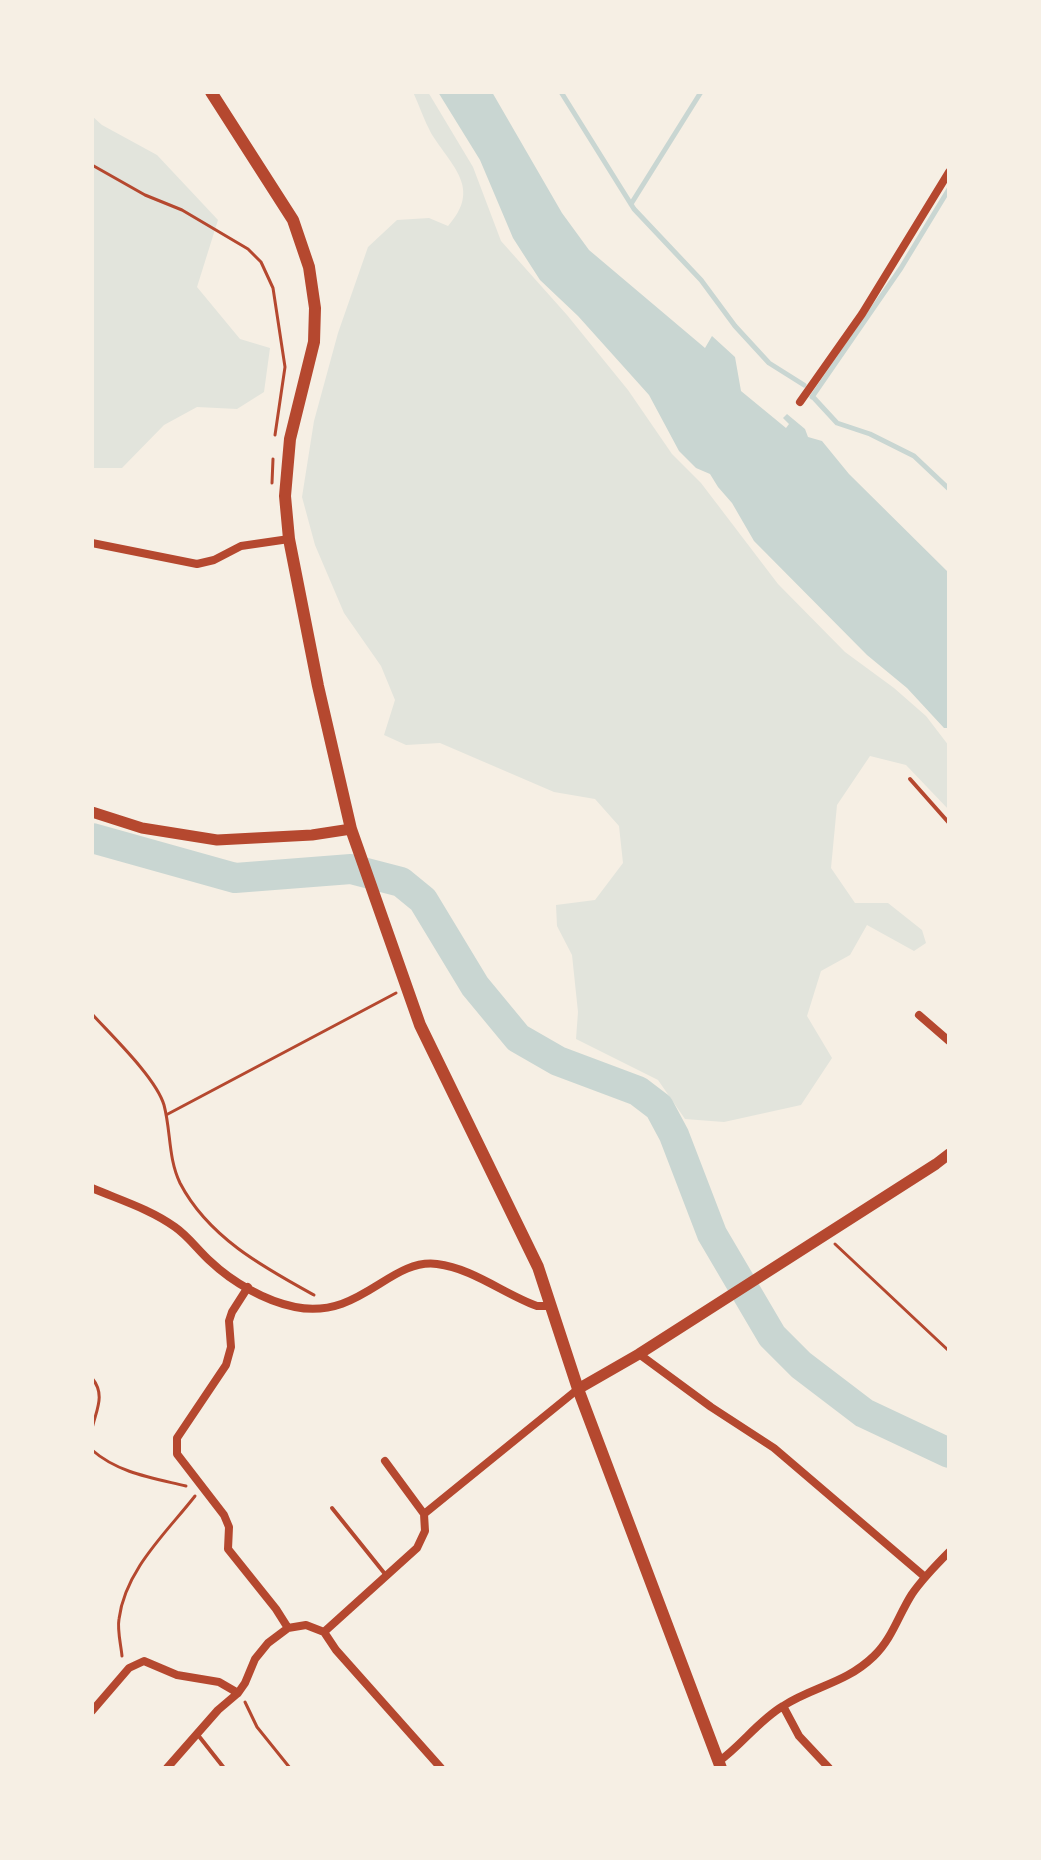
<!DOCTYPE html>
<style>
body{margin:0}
#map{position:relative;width:1041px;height:1860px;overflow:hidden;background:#f6efe4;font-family:Karla,sans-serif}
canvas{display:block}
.frame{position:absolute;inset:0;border:94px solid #f6efe4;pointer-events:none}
</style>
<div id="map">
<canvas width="1041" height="1860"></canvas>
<div class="frame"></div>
</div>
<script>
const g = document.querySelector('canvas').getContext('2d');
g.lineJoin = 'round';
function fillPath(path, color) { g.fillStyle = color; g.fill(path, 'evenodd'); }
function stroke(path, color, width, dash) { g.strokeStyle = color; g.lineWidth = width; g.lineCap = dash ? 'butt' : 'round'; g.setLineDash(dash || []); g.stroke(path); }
const green = new Path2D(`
 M413,92H428L473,167L501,241L567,315L628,390L672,454L701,483L778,584L845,652L894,688L926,716L949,746V810L906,765L870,756L837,805L831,868L855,903H888L922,930L926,943L914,951L867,925L850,955L821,971L807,1016L832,1058L801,1105L724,1122L685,1119L658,1080L576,1039L578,1012L572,955L557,926L556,905L595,900L623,863L619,826L595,799L554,792L440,743L406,745L384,735L395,700L381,666L344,613L315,545L302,497L314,421L338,333L368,247L397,220L429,218L448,226C482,188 452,167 431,133C424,120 419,105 413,92Z
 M92,116L102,125L157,155L218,220L197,287L240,339L270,348L264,392L237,409L197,407L164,425L122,468H92Z`);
const water = new Path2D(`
 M438,92H492L562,213L589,250L705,348L712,336L735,357L741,391L786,428L789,424L783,418L787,414L805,429L808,437L822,441L849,474L949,573V728H944L907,688L867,655L754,541L732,503L718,487L710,474L696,468L679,451L649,395L578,316L540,280L513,238L480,160Z`);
const stream = new Path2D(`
 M561,92L634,209L701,280L735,326L769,363L804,385
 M631,204L701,92
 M812,397L901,268L949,189
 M813,397L837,423L870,434L914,456L949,489`);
const river = new Path2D(`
 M92,838L235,878L351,869L401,882L423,900L475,986L518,1038L558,1061L638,1091L659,1107L674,1135L712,1234L772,1336L801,1365L864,1413L949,1453`);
const path = new Path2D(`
 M92,165L145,195L182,210L248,249L261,262L273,288L285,367L275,435
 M272,483L273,459
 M92,1014C112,1036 156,1078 164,1105C171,1131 168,1158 180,1183C208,1237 263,1267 314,1295
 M166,1115L396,993
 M835,1244L949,1351
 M92,1378C106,1395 96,1410 92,1429
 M92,1450C118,1473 153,1478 186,1486
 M122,1656C121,1645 117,1630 119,1619C125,1570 167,1532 195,1496
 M245,1702L257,1727L290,1768`);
const service = new Path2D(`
 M910,779L949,823
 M332,1508L385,1574
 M198,1735L224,1768`);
const minor = new Path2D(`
 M800,402L862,314L949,172
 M92,543L197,564L214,560L241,546L289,539
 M919,1015L949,1041
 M92,1188C120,1200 150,1209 175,1227C188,1236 198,1250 210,1261C232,1282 265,1301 295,1307C361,1320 389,1258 437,1264C472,1268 504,1294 537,1306H550
 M248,1287L232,1312L229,1321L231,1347L226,1365L177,1438V1454L224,1515L229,1527L228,1549L276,1609L288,1628
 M639,1354L711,1407L774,1448L925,1577
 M385,1461L424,1514L578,1389
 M324,1632L417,1548L425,1531L424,1514
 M783,1706L799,1736L829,1768
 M92,1711L129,1668L144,1661L177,1675L219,1682L238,1693
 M718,1762C742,1745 758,1721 783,1706C814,1686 845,1684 874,1656C892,1639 899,1614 912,1594C923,1578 936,1565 949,1552
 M167,1768L218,1710L238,1693L245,1683L255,1659L268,1643L288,1628L306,1625L324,1632L336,1650L441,1768`);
const secondary = new Path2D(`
 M92,812L142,828L217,840L312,835L351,829
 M578,1389L639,1354L936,1164L949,1154`);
const primary = new Path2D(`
 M211,92L293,220L309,267L315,308L314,342L290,439L285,496L289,539L318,686L351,829L420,1025L538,1267L578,1389L721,1768`);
fillPath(green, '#e2e4dc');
fillPath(water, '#c9d6d2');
stroke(stream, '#c9d6d2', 5);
stroke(river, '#c9d6d2', 30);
stroke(path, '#b5482f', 3);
stroke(service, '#b5482f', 4);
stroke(minor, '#b5482f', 8);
stroke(secondary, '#b5482f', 11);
stroke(primary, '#b5482f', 12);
</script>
